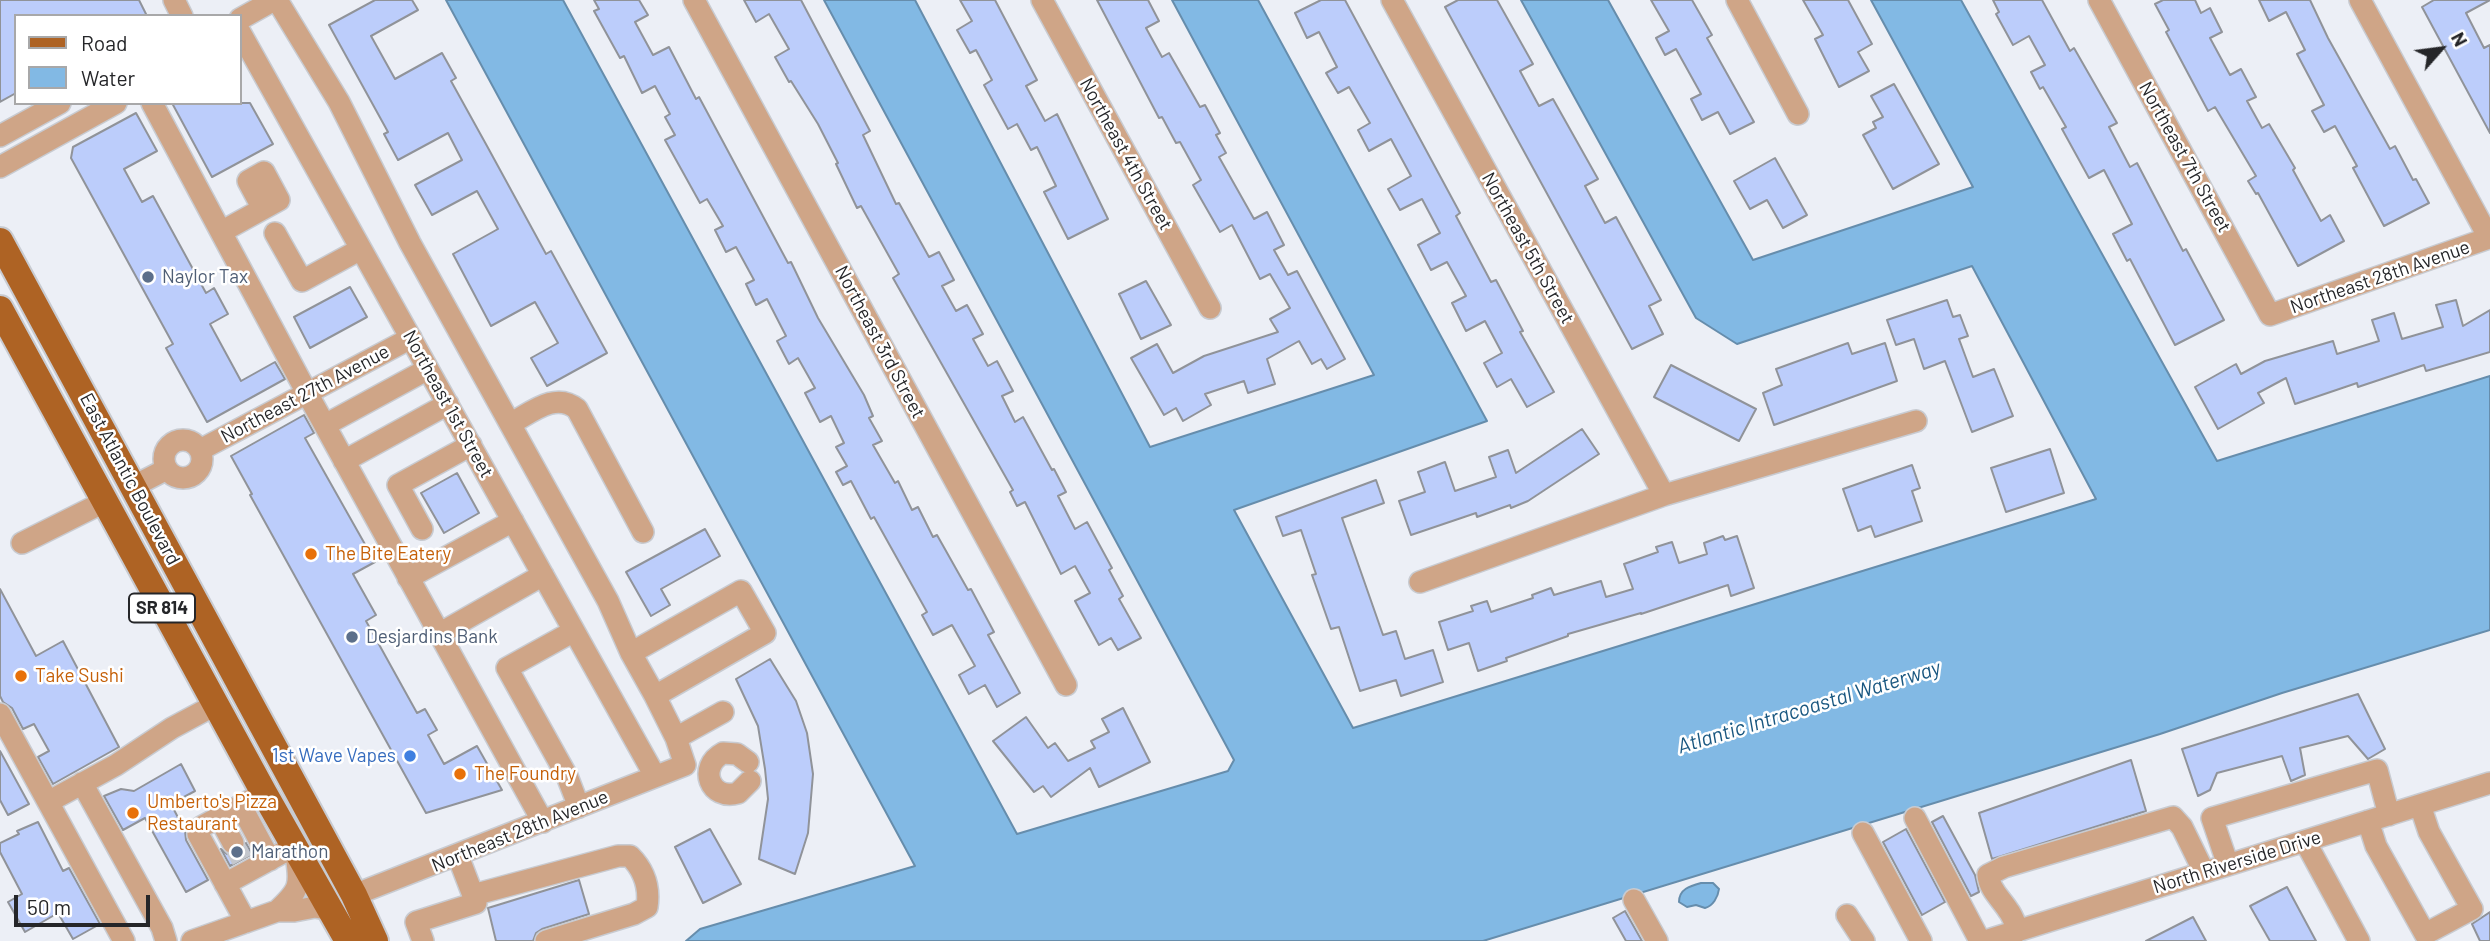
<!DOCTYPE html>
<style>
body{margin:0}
#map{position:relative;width:2490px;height:941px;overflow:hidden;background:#eceff6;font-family:Barlow,sans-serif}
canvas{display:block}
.legend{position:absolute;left:14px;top:14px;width:228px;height:91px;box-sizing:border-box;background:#fff;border:2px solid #a8a8a9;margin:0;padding:9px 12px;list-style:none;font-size:21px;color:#252629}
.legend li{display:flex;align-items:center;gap:14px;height:35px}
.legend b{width:35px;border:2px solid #a8a8a9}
.north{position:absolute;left:2406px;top:14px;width:70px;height:70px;-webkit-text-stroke:5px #fff;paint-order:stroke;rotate:62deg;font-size:19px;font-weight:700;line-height:28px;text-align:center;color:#252629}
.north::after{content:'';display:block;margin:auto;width:24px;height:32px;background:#252629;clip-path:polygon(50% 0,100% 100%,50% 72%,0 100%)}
.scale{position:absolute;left:14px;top:895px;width:136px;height:32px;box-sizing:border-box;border:4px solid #252629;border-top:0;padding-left:9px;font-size:21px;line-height:24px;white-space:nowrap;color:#252629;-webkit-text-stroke:5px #fff;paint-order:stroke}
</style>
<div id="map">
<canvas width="2490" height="941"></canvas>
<ul class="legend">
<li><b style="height:9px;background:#ae6324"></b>Road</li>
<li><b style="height:19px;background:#82b9e4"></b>Water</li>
</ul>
<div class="north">N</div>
<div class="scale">50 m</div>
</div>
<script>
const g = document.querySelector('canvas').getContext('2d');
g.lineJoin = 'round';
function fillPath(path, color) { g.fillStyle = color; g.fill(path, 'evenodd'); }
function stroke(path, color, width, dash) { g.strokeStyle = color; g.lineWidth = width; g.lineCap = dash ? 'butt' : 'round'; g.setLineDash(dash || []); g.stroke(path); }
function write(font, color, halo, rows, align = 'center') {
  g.font = font + ' Barlow,sans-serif'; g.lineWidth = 5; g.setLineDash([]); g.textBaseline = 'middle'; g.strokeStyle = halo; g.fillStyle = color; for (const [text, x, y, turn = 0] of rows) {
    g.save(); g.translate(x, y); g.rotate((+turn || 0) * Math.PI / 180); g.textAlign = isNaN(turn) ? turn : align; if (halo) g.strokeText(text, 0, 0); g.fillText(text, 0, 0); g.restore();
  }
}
const water = new Path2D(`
 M446,0H563L1017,834L1228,771L1234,760L824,0H915L1150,447L1374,375L1172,0H1258L1487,421L1234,510L1353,728L2096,499L1972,266L1737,344L1696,318L1521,0H1608L1753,260L1973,187L1871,0H1961L2217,461L2490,376V630L2282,693L2160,734L1483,941H686L700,929L915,866Z
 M1701,883H1713L1719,889C1718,897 1713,906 1705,908L1696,905L1687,907L1679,902C1679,889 1690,886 1701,883Z`);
const building = new Path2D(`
 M0,0H139L147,16H16V93L0,102Z
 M375,0H412L418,10L371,36L395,79L442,53L456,78L451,81L487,146L546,254L551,251L607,353L547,386L531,358L558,343L535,302L491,326L453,254L498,229L477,191L432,215L415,185L462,160L448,133L398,160L384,134L388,132L329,25Z
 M594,0H639L648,15L635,22L653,55L669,47L696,99L699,97L788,263L791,262L818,318L864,395L873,416L869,418L882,441L873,445L895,483L898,481L912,510L918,507L933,537L937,535L968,590L971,589L994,632L988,635L1020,693L997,707L985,685L969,694L959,675L975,666L952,625L933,635L922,615L927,612L874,517L871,519L851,481L843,485L836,472L847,466L836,447L844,443L831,416L820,422L805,393L815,388L798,358L789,364L777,341L786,336L767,299L756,305L746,284L754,280L736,247L726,252L715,230L723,226L707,199L700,203L665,140L675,135L665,117L670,114L655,86L642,93L624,56L620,58L594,11L599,9Z
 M744,0H801L870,131L863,135L896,204L899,203L929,257L939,252L954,280L942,286L956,311L967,305L983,334L973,339L988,366L997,361L1013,391L1002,396L1015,422L1023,417L1052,470L1054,469L1066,492L1058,496L1075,529L1087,522L1112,568L1109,570L1123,596L1119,599L1141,638L1118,650L1111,638L1099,645L1075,601L1090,593L1075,566L1061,574L1025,502L1017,506L1010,492L1013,490L893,278L899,274L861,206L857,208L836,164L838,163L818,124L791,81L789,82L775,57L789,49L769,14L756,22Z
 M960,0H995L1037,80L1026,86L1045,121L1057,114L1108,219L1068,239L1044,192L1056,186L1037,147L1031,150L1017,124L1008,129L984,85L992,80L976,50L970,53L957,30L972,21Z
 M1097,0H1148L1159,21L1146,28L1162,57L1169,53L1200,107L1205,105L1220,133L1216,135L1226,153L1219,157L1254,219L1267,212L1284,245L1274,250L1288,275L1297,271L1345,359L1327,369L1321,359L1312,364L1299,341L1267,359L1275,384L1248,393L1244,381L1205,394L1211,405L1183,421L1176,408L1164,415L1131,358L1157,344L1173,373L1204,356L1278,332L1270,319L1290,308L1270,274L1260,279L1232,225L1220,232L1193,185L1201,180L1180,142L1176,143L1162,117L1159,118Z
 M1321,0H1345L1460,213L1456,216L1491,282L1496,280L1523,331L1520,332L1554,392L1527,407L1511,379L1497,387L1484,363L1502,353L1485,321L1466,331L1452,303L1466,296L1447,262L1431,270L1418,245L1440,233L1422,199L1400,210L1388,189L1411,176L1391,139L1369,151L1358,130L1370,123L1349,87L1338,93L1326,73L1337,67L1319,32L1307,38L1295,13Z
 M1458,0H1497L1533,64L1520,71L1539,106L1553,99L1598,179L1585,186L1605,223L1616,217L1661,300L1649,306L1663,334L1632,349L1445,7Z
 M1651,0H1692L1712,35L1707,38L1754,122L1730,134L1718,112L1702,120L1691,99L1701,94L1676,49L1665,55L1656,38L1669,31Z
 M1803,0H1848L1872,44L1858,52L1869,71L1839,87L1815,39L1823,35Z
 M1993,0H2042L2070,51L2074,48L2117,123L2109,127L2130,167L2137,163L2183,251L2186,249L2224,320L2175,345L2130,259L2127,261L2113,234L2132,224L2104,170L2089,178L2062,129L2066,127L2043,87L2040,89L2031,72L2045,65L2029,36L2013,45L1996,14L1999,12Z
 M2163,0H2195L2201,13L2210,8L2222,32L2210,38L2230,75L2241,69L2256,97L2247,101L2262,128L2269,124L2295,168L2293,170L2321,221L2330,215L2344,241L2298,266L2258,193L2256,194L2248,181L2256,176L2215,107L2208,111L2166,32L2169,30L2155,4Z
 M2259,0H2310L2328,38L2390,149L2395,146L2413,180L2416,179L2429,203L2384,226L2353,168L2357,166L2335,126L2324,132L2312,111L2324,105L2297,54L2305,50L2286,12L2269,21Z
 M2434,0H2490L2466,13L2484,48L2490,45V133L2422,7Z
 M1894,84L1939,164L1893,189L1863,135L1876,128L1873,122L1883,117L1871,96Z
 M172,103H250L273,144L212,177Z
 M136,113L157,151L124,169L142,202L153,196L206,293L214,288L228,314L210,324L241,381L275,362L285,379L207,422L166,348L173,344L71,158L73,147Z
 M1775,158L1807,215L1783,228L1767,200L1750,209L1734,181Z
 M1146,281L1171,325L1141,339L1119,294Z
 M350,287L367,317L310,348L294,317Z
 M1947,300L1953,317L1960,315L1968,336L1959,339L1973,377L1994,369L2013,416L1972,432L1945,361L1924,369L1914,339L1896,345L1887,320Z
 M2456,300L2463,326L2490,310V352L2426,371L2424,365L2358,387L2357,383L2295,404L2286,378L2258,393L2264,403L2218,429L2195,387L2236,364L2241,374L2265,361L2333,341L2337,354L2379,341L2372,320L2394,313L2402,339L2443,327L2436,305Z
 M1848,343L1852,354L1885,343L1897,381L1774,425L1763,393L1782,385L1776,369Z
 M1671,365L1756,409L1739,441L1654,397Z
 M304,415L314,433L305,438L375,562L353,574L376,615L366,621L417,713L425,709L437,730L428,735L444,764L477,746L502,790L426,813L250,495L252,494L231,456Z
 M1582,429L1599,454L1528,501L1511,508L1510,505L1477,517L1476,513L1411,535L1399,501L1425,492L1418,472L1445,462L1455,491L1496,477L1489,457L1508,450L1516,473Z
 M2050,449L2064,493L2006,512L1991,468Z
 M1912,465L1920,488L1912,491L1922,521L1875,537L1871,526L1858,531L1843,489Z
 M457,473L479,513L444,533L421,493Z
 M1376,480L1384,503L1342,518L1383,635L1396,631L1405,659L1433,650L1443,682L1401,696L1396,680L1360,691L1339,627L1331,629L1312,575L1316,574L1301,530L1283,536L1276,517Z
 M705,529L720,556L661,589L670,605L651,616L626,572Z
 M1723,536L1725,540L1737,536L1754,588L1731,596L1728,585L1641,614V613L1568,634V636L1506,658L1507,661L1478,671L1469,643L1448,650L1439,622L1473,611L1471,606L1487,601L1491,612L1533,598L1532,595L1551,588L1554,595L1601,581L1606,597L1633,589L1624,564L1658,552L1656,547L1672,542L1679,563L1707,554L1704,543Z
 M0,589L36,656L63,641L119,747L53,784L38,757L49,751L34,724L23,729L12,708L3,702L0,696Z
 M770,659L796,701L807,733L813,774L808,833L795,874L759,859L768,799L765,769L758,726L736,679Z
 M2358,694L2385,749L2368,759L2348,736L2300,748L2305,775L2291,781L2282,756L2217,773L2210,790L2198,796L2182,749Z
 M1123,708L1150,762L1099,787L1090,768L1051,797L1043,786L1034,792L993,741L1026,717L1048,748L1055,743L1068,761L1095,748L1091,741L1109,732L1102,719Z
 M0,751L29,804L8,815L0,800Z
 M2131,760L2146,811L1992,859L1979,813Z
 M181,764L195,791L171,804L185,831L186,840L208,880L186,892L145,818L123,830L104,796L121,789L134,791Z
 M1943,816L1975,875L1979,892L1971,896L1932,822Z
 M38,822L63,871L69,868L100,924L73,939L58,913L25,932L8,902L22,894L0,852V843L19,834L17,831Z
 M710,829L741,884L703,903L675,847Z
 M1906,829L1945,902L1922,915L1883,842Z
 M246,843L252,854L230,866L221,849L227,854L239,855L244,850Z
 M579,880L589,914L542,929L536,933L533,941H496L488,908Z
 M2287,887L2316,941H2270L2250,906Z
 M1625,911L1642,941H1626L1613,918Z
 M2490,912V941H2480L2472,924Z
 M2193,917L2206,941H2146Z`);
const minorTunnel = new Path2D(`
 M233,843L242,860`);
const minor = new Path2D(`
 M174,0L182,16
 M277,0L339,102L410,243L608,601L631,653L655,696L765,633L741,591L631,653
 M694,0L1066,685
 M1042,0L1210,308
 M1392,0L1664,495
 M1737,0L1798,114
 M2099,0L2270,315L2489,238L2360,0
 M240,19L274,0
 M240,32L655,776
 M152,103L307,393L543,822
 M0,136L60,103
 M0,167L116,103
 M221,232L279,200L264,172L248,181L263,209
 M275,233L302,281L361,249
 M510,424C531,413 555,391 577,409L643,532
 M325,425L428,369
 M164 459a19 19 0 1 1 38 0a19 19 0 1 1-38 0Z
 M200,450L411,338
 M344,461L448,404
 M134,486L167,469
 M422,529L398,485L471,445
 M22,543L104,502
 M408,578L513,521
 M1420,582L1664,495L1916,421
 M574,631L507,668L567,776L579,807
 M439,634L543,575
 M655,696L676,738L685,765
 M0,714L124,941
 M676,738L723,712
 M748,762L737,754L723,753C697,767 710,801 738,793L750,781
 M82,783L162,928L166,941
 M48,802L116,765L172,728L215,705
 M241,806L270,860
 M219,817L233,843
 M1915,818L1980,941
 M2368,821L2376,846L2425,934L2472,909L2429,832L2420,805
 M1863,833L1921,941
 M2305,841L2359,941
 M2228,865L2212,818L2377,770L2389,815
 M225,884L293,847
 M354,895L685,765
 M473,895L618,856H630C644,870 650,887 647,907L634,914L546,941
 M1634,900L1657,941
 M277,911C300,890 301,885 296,855
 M1847,915L1864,941
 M246,922L198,834L201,827L264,793
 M2018,931C2015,924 2013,916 2008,910C2001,899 1989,889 1988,875L2004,867L2173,817L2182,827L2204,872
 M192,941L277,911H294L315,907L329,909
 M423,941L416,922L476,903L458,856
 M1985,941L2490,783`);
const major = new Path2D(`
 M0,241L354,895L375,941
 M0,309L264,793L348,941`);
const markers = [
 [148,277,7,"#5c6f8a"],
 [311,554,7,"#e8710a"],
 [352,637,7,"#5c6f8a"],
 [21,676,7,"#e8710a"],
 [410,756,7,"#3f7fe0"],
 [460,774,7,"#e8710a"],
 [133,813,7,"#e8710a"],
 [237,852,7,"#5c6f8a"]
];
const shields = [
 [162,608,66]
];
const shieldNames = [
 ["SR 814",162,608]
];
const streetNames = [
 ["Northeast 4th Street",1126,154,61],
 ["Northeast 7th Street",2185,157,61],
 ["Northeast 5th Street",1528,248,61],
 ["Northeast 28th Avenue",2380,277,-19],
 ["Northeast 3rd Street",880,342,62],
 ["Northeast 27th Avenue",305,394,-28],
 ["Northeast 1st Street",448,404,61],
 ["East Atlantic Boulevard",130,479,62],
 ["Northeast 28th Avenue",520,831,-22],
 ["North Riverside Drive",2237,862,-17]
];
const serviceNames = [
 ["Naylor Tax",162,277],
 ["Desjardins Bank",366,637],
 ["Marathon",251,852]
];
const foodNames = [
 ["The Bite Eatery",325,554],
 ["Take Sushi",35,676],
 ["The Foundry",474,774],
 ["Umberto's Pizza",147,802],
 ["Restaurant",147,824]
];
const shopNames = [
 ["1st Wave Vapes",396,756]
];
const waterNames = [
 ["Atlantic Intracoastal Waterway",1809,707,-17]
];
fillPath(water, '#82b9e4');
stroke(water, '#668dac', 2);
fillPath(building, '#bccdfb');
stroke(building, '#909399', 2);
stroke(minorTunnel, '#c4c7cd', 21, [21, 10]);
stroke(minor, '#c8cbd1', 24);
stroke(major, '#c8cbd1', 30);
stroke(minor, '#cfa587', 21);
stroke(major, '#ae6324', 26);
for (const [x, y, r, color] of markers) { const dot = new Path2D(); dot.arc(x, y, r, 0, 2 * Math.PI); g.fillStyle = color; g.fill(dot); stroke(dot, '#fff', 2.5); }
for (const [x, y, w] of shields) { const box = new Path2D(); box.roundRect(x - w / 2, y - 14.5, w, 29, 5); g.fillStyle = '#fff'; g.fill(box); stroke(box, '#252629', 2); }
write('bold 18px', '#252629', null, shieldNames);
write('19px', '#252629', '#fff', streetNames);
write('19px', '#4e5e75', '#fff', serviceNames, 'left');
write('19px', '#c56008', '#fff', foodNames, 'left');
write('19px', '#366cbe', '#fff', shopNames, 'right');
write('italic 21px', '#195780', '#fff', waterNames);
</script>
